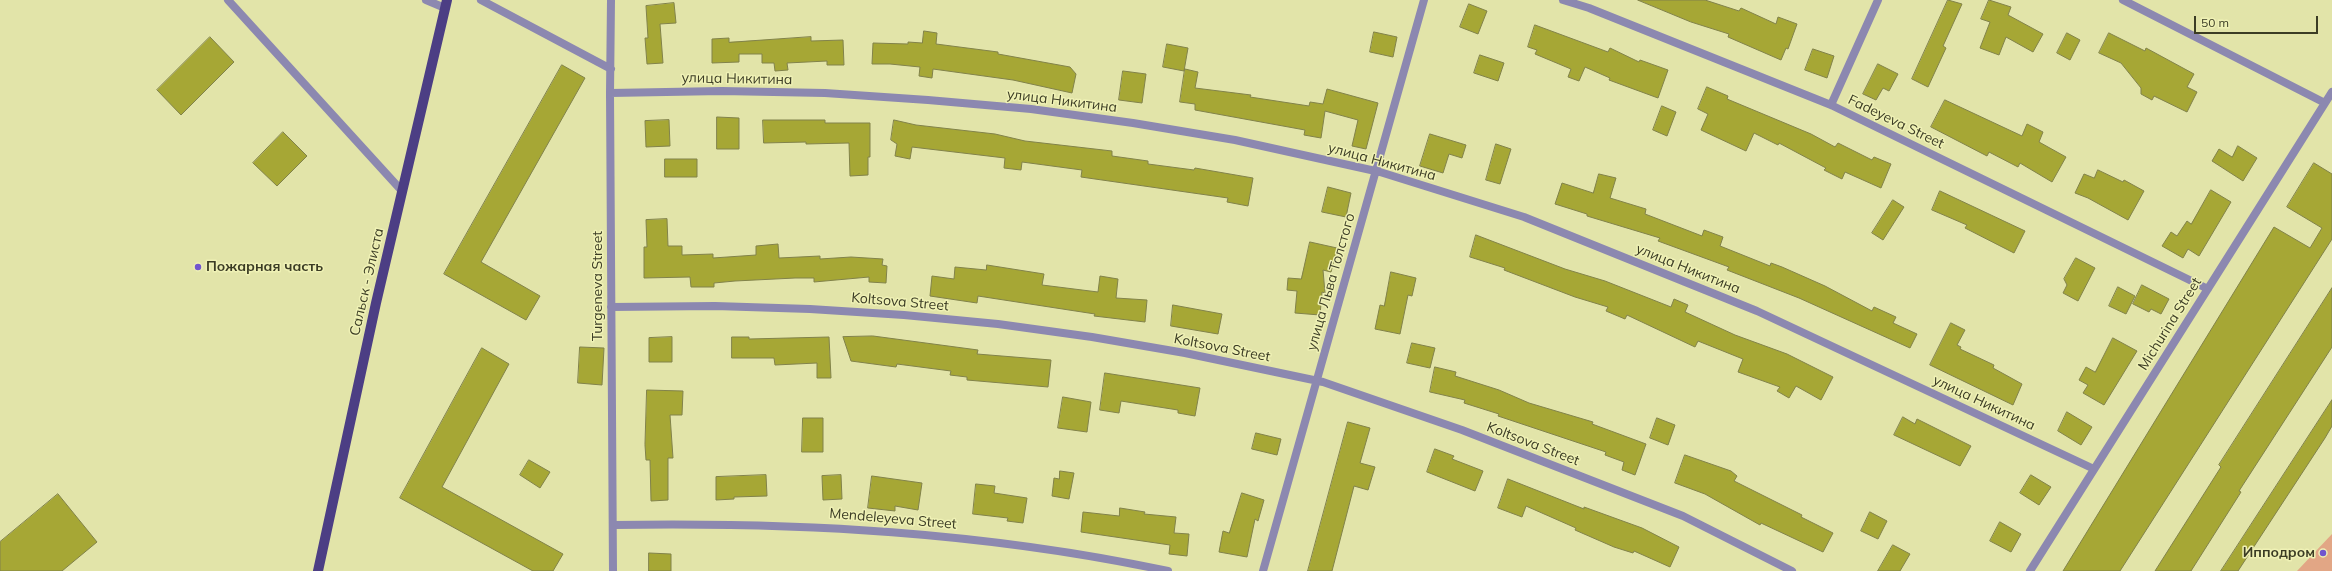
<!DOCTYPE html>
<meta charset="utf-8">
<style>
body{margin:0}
#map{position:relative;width:2332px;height:571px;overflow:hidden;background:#e2e4a9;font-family:Mulish,sans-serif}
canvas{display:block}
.scale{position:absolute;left:2194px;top:16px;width:124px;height:18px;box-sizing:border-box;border:2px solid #3b3c24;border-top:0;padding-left:5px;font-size:12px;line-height:14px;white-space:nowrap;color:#3b3c24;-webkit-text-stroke:3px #eff1b5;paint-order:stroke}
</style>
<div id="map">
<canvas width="2332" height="571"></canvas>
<div class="scale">50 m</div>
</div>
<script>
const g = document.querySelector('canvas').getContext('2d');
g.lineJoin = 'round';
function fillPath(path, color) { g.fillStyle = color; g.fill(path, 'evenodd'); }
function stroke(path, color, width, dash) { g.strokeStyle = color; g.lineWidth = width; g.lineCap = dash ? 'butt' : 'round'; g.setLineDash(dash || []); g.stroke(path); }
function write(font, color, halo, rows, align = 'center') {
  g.font = font + ' Mulish,sans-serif'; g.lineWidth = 3; g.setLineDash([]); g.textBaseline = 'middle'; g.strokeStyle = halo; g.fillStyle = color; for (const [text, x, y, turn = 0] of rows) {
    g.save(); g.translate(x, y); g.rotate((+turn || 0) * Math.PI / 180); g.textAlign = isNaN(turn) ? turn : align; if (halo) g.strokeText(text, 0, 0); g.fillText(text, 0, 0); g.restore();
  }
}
const green = new Path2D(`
 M2332,534V571H2297Z`);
const building = new Path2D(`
 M1638,0H1705L1739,11L1741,8L1776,24L1778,17L1797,24L1788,49L1786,48L1781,60L1728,37L1729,34L1691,22Z
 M1948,0L1962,4L1943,46L1946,48L1928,87L1912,79Z
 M1989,0L2011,7L2008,15L2043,34L2033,52L2006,37L1999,55L1980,48L1990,22L1981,19Z
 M674,3L676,23L660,24L663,63L647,64L645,38H648L646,6Z
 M1469,4L1487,11L1478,34L1460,27Z
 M1535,25L1608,52L1610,48L1639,62L1640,60L1668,70L1658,98L1609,80L1610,78L1585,67L1579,81L1568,77L1571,69L1535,54L1537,50L1528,47Z
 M924,31L937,33L936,44L998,52V54L1070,67L1076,74L1072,93L1013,80L933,69L932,78L919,76L920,67L890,64H872L873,43L908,44V42L922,43Z
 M1374,32L1397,37L1393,57L1370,52Z
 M2067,33L2080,40L2070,60L2057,53Z
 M2109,33L2145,51L2146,48L2194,74L2187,87L2197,92L2187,112L2154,96L2152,100L2141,94V88L2121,63L2099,53Z
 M210,37L234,62L181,115L157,90Z
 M811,37V41L843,40L844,65H827V61L787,63L788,70L775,71L774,63H762V54H739V62L712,63V39L729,38V42Z
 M1167,44L1188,48L1184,71L1163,67Z
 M1813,49L1834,56L1827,78L1805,70Z
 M1480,55L1504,63L1498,81L1474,73Z
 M1878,64L1898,74L1889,91L1883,88L1876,100L1863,94Z
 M562,65L585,78L481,262L540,296L526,320L444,274Z
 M1185,69L1198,72L1195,88L1251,95L1250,97L1309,106L1310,102L1323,104L1327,89L1378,103L1366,149L1352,146L1358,120L1325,111L1321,138L1304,135L1305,130L1195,110V104L1180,102Z
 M1123,71L1146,74L1142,103L1119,100Z
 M1707,87L1728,96L1727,99L1811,134L1835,147L1838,143L1872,160L1874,157L1891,164L1881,188L1845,172L1842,179L1824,170L1826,168L1779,143L1778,145L1754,133L1746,151L1701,130L1708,114L1698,109Z
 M1945,100L2022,136L2027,124L2043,132L2039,142L2066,157L2052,182L2020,163L2018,167L1989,152L1987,156L1931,127Z
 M1662,106L1676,112L1667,136L1653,130Z
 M717,117L739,118V149H717Z
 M669,120L670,146L646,147L645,121Z
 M763,120H825V123H870V157H868V175L850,176L849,143L806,144V142L764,143Z
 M894,120L916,125L995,134L1025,141L1112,151V156L1148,161V164L1194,170L1195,168L1253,178L1248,206L1227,202L1228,198L1081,177L1082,170L1022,162L1021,170L1004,168L1005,158L912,147L910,159L895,156L897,144L891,140Z
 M283,132L307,156L277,186L253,163Z
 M1430,134L1466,145L1462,158L1449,154L1443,173L1420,166Z
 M1496,144L1511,149L1500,184L1486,180Z
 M2238,146L2257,158L2243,181L2212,161L2219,149L2232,157Z
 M665,159H697V177H665Z
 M2314,163L2332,174V239L2120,571H2063L2274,227L2310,248L2322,228L2287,207Z
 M2098,170L2123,182L2124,180L2144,191L2128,220L2088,198L2075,193L2084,174L2094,178Z
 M1599,174L1616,178L1610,198L1646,209L1645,214L1702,236L1704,230L1723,237L1720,246L1770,266L1771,263L1782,267L1825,286L1872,311L1874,307L1896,317L1893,323L1917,334L1910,348L1799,298L1727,270L1729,267L1658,241L1660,238L1587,216V214L1555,204L1562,183L1593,193Z
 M1328,187L1351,193L1346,217L1322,212Z
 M2211,190L2231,202L2199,256L2188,249L2183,258L2162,246L2171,232L2177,236L2187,221L2191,224Z
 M1940,191L2025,231L2014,253L1965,228L1967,225L1932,210Z
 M1893,200L1904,207L1883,240L1872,233Z
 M667,219L668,246H682V255L713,254V258L756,255V246L778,244L779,258L820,256V259L851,257L883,259L882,265L887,266L886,283L869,282V277L814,282V278H795L735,281L714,283V287H691L690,277L644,278V247H647L646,220Z
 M1476,235L1565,269L1605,281L1671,307L1674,299L1688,305L1685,312L1735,335L1787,354L1833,377L1821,400L1796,386L1789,398L1777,391L1780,387L1738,372L1743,359L1698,341L1695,347L1627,315L1625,319L1606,311L1608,307L1575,297L1504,270L1505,268L1470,257Z
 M1310,242L1337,248L1331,272L1323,270L1325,293L1322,292L1320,315L1295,313L1297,291L1287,290L1288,278L1301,279Z
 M2076,258L2095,268L2078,301L2063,293L2067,285L2064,279Z
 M987,265L1044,274L1042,285L1098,292L1100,276L1118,279L1116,298L1147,300L1145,322L1094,316L1095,314L978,296L977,303L930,296L932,276L954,279L955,267L986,270Z
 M1391,272L1416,278L1412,296L1408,295L1400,334L1375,329L1380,305L1384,306Z
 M2142,285L2169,299L2161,314L2151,309L2149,312L2133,304Z
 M2118,287L2135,296L2126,314L2109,306Z
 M2332,288V347L2239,491L2241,492L2191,571H2155L2221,467L2219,465Z
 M1173,305L1222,314L1218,334L1171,326Z
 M1951,323L1965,330L1957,345L1961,347L1960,349L1994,365L1993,368L2022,384L2013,405L1930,365Z
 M873,336L978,350L977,354L1051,360L1048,387L967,380V377L950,375L951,371L897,364L896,367L851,361L843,337Z
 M672,337V362H649V338Z
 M732,337H749V339L829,337L831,378H817V363L775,365L774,358H732Z
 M2113,338L2137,351L2104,405L2083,393L2088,385L2079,380L2086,367L2095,372Z
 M1412,343L1435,348L1430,368L1407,363Z
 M580,347L604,348L602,385L578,383Z
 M482,348L509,364L442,487L563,554L553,571H533L400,498Z
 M1435,367L1456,372L1455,376L1499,390L1529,403L1593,422L1592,424L1646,444L1635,475L1622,470L1624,462L1605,455L1606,452L1498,416L1499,414L1464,403L1465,400L1430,392Z
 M1105,373L1200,388L1195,416L1178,413V410L1121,401L1119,413L1100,410Z
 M647,390L683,391L682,415H670L673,458H668V500L651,501L650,460H646L645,445Z
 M1063,397L1091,402L1087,432L1058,428Z
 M2332,400V426L2325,438L2238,571H2221Z
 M2067,412L2092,427L2081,445L2058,431Z
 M1903,417L1915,424L1917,419L1971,446L1960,466L1894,435Z
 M803,418H823V452H802Z
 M1657,418L1675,425L1668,445L1650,438Z
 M1348,422L1370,428L1360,463L1375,467L1368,490L1354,486L1332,571H1308Z
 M1256,433L1281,439L1277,455L1252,449Z
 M1435,449L1454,456L1452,459L1483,471L1475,491L1427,472Z
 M1685,455L1731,471L1737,476L1734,481L1802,515L1801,517L1833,533L1823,552L1761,523L1760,525L1705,494L1675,483Z
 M529,460L550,472L540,488L520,475Z
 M1060,471L1074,473L1069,499L1052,496L1054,478L1059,479Z
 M766,475L767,496L734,497V499L716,500V477Z
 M841,475L842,499L823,500L822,476Z
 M2031,475L2051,487L2039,505L2020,493Z
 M872,476L922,483L918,510L895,506V511L868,508Z
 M1508,479L1584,509V507L1642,528L1679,547L1670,567L1634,551L1633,553L1614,547L1575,530L1576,528L1526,506L1522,517L1498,508Z
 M976,484L995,486L994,493L1027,498L1023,523L1007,521L1008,518L973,514Z
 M1242,493L1264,500L1258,521L1255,519L1247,557L1219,552L1223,531L1229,533Z
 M58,494L97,542L62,571H0V542Z
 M1120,508L1145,512L1144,514L1176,517L1174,533L1189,534L1187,556L1169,554L1170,545L1081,532L1083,512L1119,516Z
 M1870,512L1887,521L1878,539L1861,531Z
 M2000,522L2021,534L2011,552L1990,541Z
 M1893,545L1910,554L1900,571H1878Z
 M649,553L671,554V571H649Z`);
const lane = new Path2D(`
 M426,0L445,8`);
const street = new Path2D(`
 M228,0L402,191
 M481,0L611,69
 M611,0L610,93L613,571
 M1563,0L1589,8L1831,105L2208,289
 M2123,0L2325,103
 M610,93L722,91L825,93L928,100L1031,109L1133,123L1235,140L1380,172L1524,217L1757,311L2094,469
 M1831,105L1878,0
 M611,307L715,306L810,309L904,315L998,324L1092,337L1185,353L1323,382L1462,430L1683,516L1792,571
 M613,525C801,522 984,532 1168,571
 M1263,571L1424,0
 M2030,571L2332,92`);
const primary = new Path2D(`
 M318,571L376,303L447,0`);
const markers = [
 [198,267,4,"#7155ce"],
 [2323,553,4,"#7155ce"]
];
const streetNames = [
 ["улица Никитина",737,79,1],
 ["улица Никитина",1062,101,7],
 ["Fadeyeva Street",1896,122,26],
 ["улица Никитина",1382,162,15],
 ["улица Никитина",1688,269,22],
 ["Сальск - Элиста",367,282,-77],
 ["улица Льва Толстого",1331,282,-74],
 ["Turgeneva Street",598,286,-90],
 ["Koltsova Street",900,302,5],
 ["Michurina Street",2170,324,-58],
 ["Koltsova Street",1222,348,11],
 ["улица Никитина",1984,403,25],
 ["Koltsova Street",1533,444,21],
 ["Mendeleyeva Street",893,519,5]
];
const poiNames = [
 ["Пожарная часть",206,267],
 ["Ипподром",2315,553,"right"]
];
fillPath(green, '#e2a685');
fillPath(building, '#a6a735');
stroke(building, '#81824a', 1);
stroke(lane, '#8c88b0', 8);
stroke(street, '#8c88b0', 8);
stroke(primary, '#4c3e84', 10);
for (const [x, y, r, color] of markers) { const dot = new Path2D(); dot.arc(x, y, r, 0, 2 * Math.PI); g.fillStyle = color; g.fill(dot); stroke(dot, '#eff1b5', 1.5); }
write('14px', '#3b3c24', '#eff1b5', streetNames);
write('bold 14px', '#3b3c24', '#eff1b5', poiNames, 'left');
</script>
